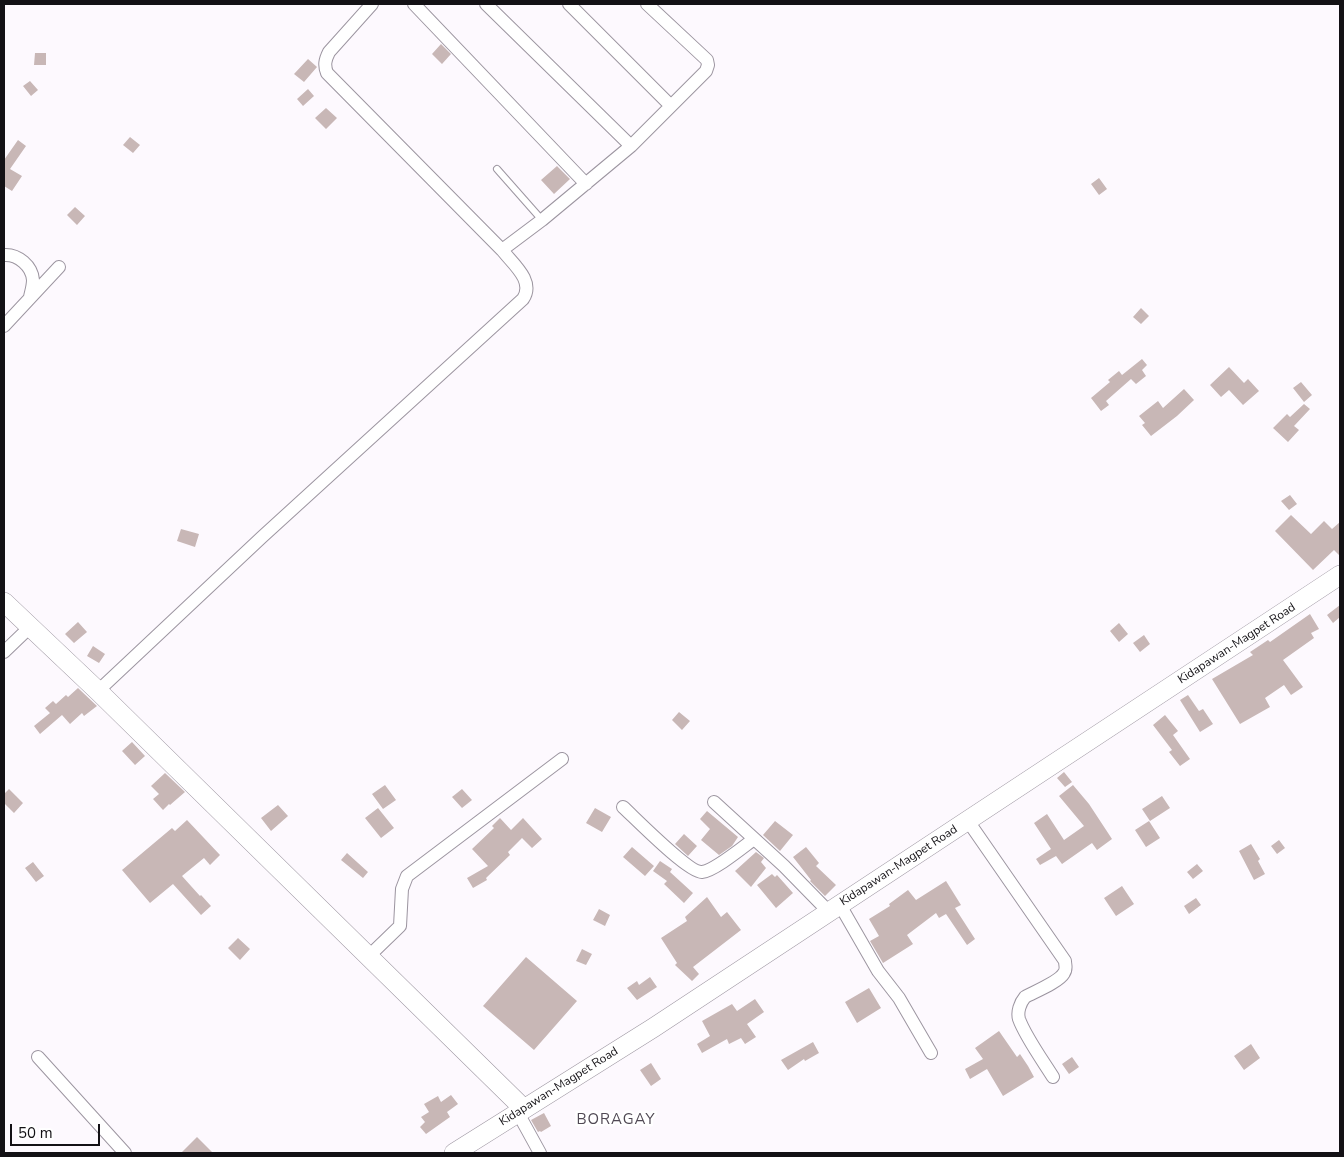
<!DOCTYPE html>
<style>
body{margin:0}
#map{position:relative;width:1344px;height:1157px;overflow:hidden;background:#fdf9fe;font-family:"Nunito Sans",sans-serif}
canvas{display:block}
.frame{position:absolute;inset:0;border:5px solid #131115;pointer-events:none}
.scale{position:absolute;left:10px;top:1124px;width:90px;height:22px;box-sizing:border-box;border:2px solid #131115;border-top:0;padding-left:6px;font-size:15px;line-height:18px;white-space:nowrap;color:#131115;-webkit-text-stroke:4px #fff;paint-order:stroke}
</style>
<div id="map">
<canvas width="1344" height="1157"></canvas>
<div class="frame"></div>
<div class="scale">50 m</div>
</div>
<script>
const g = document.querySelector('canvas').getContext('2d');
g.lineJoin = 'round';
function fillPath(path, color) { g.fillStyle = color; g.fill(path, 'evenodd'); }
function stroke(path, color, width, dash) { g.strokeStyle = color; g.lineWidth = width; g.lineCap = dash ? 'butt' : 'round'; g.setLineDash(dash || []); g.stroke(path); }
function write(font, color, halo, rows, align = 'center') {
  g.font = font + ' "Nunito Sans",sans-serif'; g.lineWidth = 5; g.setLineDash([]); g.textBaseline = 'middle'; g.strokeStyle = halo; g.fillStyle = color; for (const [text, x, y, turn = 0] of rows) {
    g.save(); g.translate(x, y); g.rotate((+turn || 0) * Math.PI / 180); g.textAlign = isNaN(turn) ? turn : align; if (halo) g.strokeText(text, 0, 0); g.fillText(text, 0, 0); g.restore();
  }
}
const building = new Path2D(`
 M441,44L451,54L442,64L432,54Z
 M35,53H46V65H34Z
 M308,59L317,67L304,82L294,74Z
 M30,81L38,90L31,96L23,86Z
 M308,89L314,96L303,106L297,99Z
 M326,108L337,118L326,129L315,118Z
 M130,137L140,145L133,153L123,145Z
 M18,140L26,146L10,169L22,176L12,191L4,186V160Z
 M557,166L570,179L554,194L541,180Z
 M1099,178L1107,189L1099,195L1091,184Z
 M75,207L85,216L77,225L67,215Z
 M1141,308L1149,316L1141,324L1133,317Z
 M1142,359L1147,365L1142,370L1146,376L1136,384L1131,379L1106,401L1109,405L1101,411L1091,398L1110,382L1108,380L1119,371L1122,375Z
 M1229,367L1244,383L1248,379L1259,391L1243,405L1229,390L1221,397L1210,385Z
 M1301,382L1312,395L1304,402L1293,388Z
 M1184,389L1194,400L1177,416L1151,436L1142,425L1145,423L1139,416L1158,401L1163,408Z
 M1304,404L1310,409L1294,426L1299,430L1288,442L1273,428L1287,414L1290,417Z
 M1290,495L1297,504L1289,510L1281,501Z
 M1291,515L1311,534L1324,521L1332,529L1340,522V556L1334,550L1313,570L1275,531Z
 M181,529L199,534L195,547L177,541Z
 M1340,605V617L1333,623L1327,615Z
 M1310,614L1319,629L1311,633L1314,638L1283,660L1303,687L1291,695L1284,685L1265,698L1270,707L1240,724L1212,679L1253,655L1250,652L1268,640L1270,642Z
 M78,622L87,632L74,643L65,634Z
 M1119,623L1128,634L1119,642L1110,631Z
 M1144,635L1150,644L1140,652L1133,643Z
 M93,646L105,654L99,663L87,656Z
 M78,688L97,706L84,716L82,713L70,724L62,715L40,734L34,726L50,713L45,708L53,701L56,704L66,695L68,697Z
 M1188,695L1199,711L1203,709L1213,724L1200,732L1180,700Z
 M679,712L690,721L682,730L672,720Z
 M1165,715L1178,731L1173,735L1190,759L1180,766L1169,752L1172,750L1153,725Z
 M132,742L145,756L135,765L122,751Z
 M1064,772L1072,782L1065,787L1057,778Z
 M165,773L185,792L170,805L169,804L163,810L153,799L159,794L151,786Z
 M385,785L396,800L383,809L372,794Z
 M1073,785L1089,804L1112,839L1097,850L1092,843L1062,864L1056,856L1040,865L1036,859L1051,849L1034,823L1047,814L1064,840L1084,826L1059,796Z
 M9,789L23,803L14,813L4,803V794Z
 M462,789L472,800L462,808L452,797Z
 M1162,796L1170,808L1150,821L1142,809Z
 M278,805L288,816L271,831L261,818Z
 M378,808L394,828L381,838L365,818Z
 M595,808L611,817L602,832L586,823Z
 M707,811L738,837L732,846L719,855L701,840L710,829L700,819Z
 M500,818L511,830L523,818L542,839L532,848L522,838L508,852L510,855L486,878L487,880L473,888L467,878L488,866L472,849L494,828L492,826Z
 M187,820L220,855L210,865L204,858L182,876L200,896L201,895L211,906L201,915L173,884L150,903L122,870L172,828L175,831Z
 M775,821L793,835L780,851L763,835Z
 M1149,821L1160,838L1146,847L1135,830Z
 M684,834L697,846L688,856L675,844Z
 M1279,840L1285,848L1277,854L1271,846Z
 M1251,844L1260,859L1258,861L1265,874L1254,880L1239,851Z
 M632,847L654,866L645,876L623,857Z
 M806,847L819,863L816,866L836,885L825,896L810,881L811,880L793,857Z
 M756,852L764,858L761,862L766,868L751,887L735,871Z
 M347,853L368,872L363,878L341,860Z
 M660,861L672,869L670,872L693,893L684,903L664,884L667,881L653,871Z
 M33,862L44,876L36,882L25,868Z
 M1197,864L1203,871L1193,879L1187,872Z
 M772,874L775,877L777,875L793,893L776,908L757,885Z
 M946,881L961,905L955,908L975,939L967,945L946,914L939,918L936,913L907,935L913,944L883,963L870,941L879,936L869,919L890,906L889,904L908,890L916,900Z
 M1122,886L1134,904L1116,916L1104,898Z
 M707,897L721,917L727,912L741,930L693,967L699,974L692,981L675,965L677,963L661,938L687,921L685,917Z
 M1196,898L1201,905L1189,914L1184,906Z
 M599,909L610,915L605,926L593,920Z
 M238,938L250,949L240,960L228,948Z
 M582,949L592,954L586,965L576,961Z
 M526,957L577,1001L534,1050L483,1006Z
 M650,977L657,987L637,1000L627,988L637,981L639,985Z
 M869,988L881,1008L857,1023L845,1002Z
 M755,999L764,1012L747,1024L756,1037L745,1044L741,1038L729,1044L727,1039L702,1053L697,1044L710,1036L702,1021L732,1004L737,1011Z
 M999,1031L1017,1057L1020,1054L1028,1066L1034,1077L1003,1096L987,1069L970,1079L965,1069L983,1059L975,1048Z
 M813,1042L819,1053L805,1061L804,1059L788,1070L781,1060Z
 M1251,1044L1260,1058L1244,1070L1234,1056Z
 M1072,1057L1079,1067L1069,1074L1062,1064Z
 M651,1063L661,1079L651,1086L640,1070Z
 M451,1095L458,1104L447,1112L450,1117L426,1134L420,1127L425,1122L421,1117L429,1112L424,1104L438,1096L441,1102Z
 M544,1113L551,1126L541,1132L540,1131L538,1132L531,1120Z
 M197,1137L213,1153H181Z`);
const lane = new Path2D(`
 M497,169L542,220`);
const street = new Path2D(`
 M414,4L586,184
 M486,4L631,146
 M569,4L671,106
 M502,250L542,220L631,146L706,71L708,65L707,60L647,4
 M4,255C18,254 32,266 33,280C33,286 31,292 30,297
 M4,326L59,267
 M4,652L30,627
 M98,691L262,537L523,299C535,281 513,264 502,250L327,73C324,65 325,60 329,52L372,4
 M714,802L784,866L829,912
 M623,807C636,819 689,873 702,872C714,871 743,847 754,839
 M968,821L1065,961C1065,965 1067,969 1064,973C1059,982 1034,992 1025,997C1020,1003 1017,1012 1019,1019C1025,1036 1043,1061 1053,1077
 M840,905L878,971L899,998L931,1053
 M369,956L400,926L402,889L407,876L562,759
 M38,1057L125,1153
 M518,1113L540,1153`);
const secondary = new Path2D(`
 M4,602L98,691L524,1109
 M454,1153L653,1028L1340,575`);
const streetNames = [
 ["Kidapawan-Magpet Road",1237,644,-33],
 ["Kidapawan-Magpet Road",899,866,-33],
 ["Kidapawan-Magpet Road",559,1087,-32]
];
const quarterNames = [
 ["BORAGAY",616,1120]
];
fillPath(building, '#c8b7b6');
stroke(lane, '#9c95a0', 8);
stroke(street, '#9c95a0', 14);
stroke(secondary, '#9c95a0', 20);
stroke(lane, '#fff', 6);
stroke(street, '#fff', 12);
stroke(secondary, '#fff', 19);
write('12px', '#131115', '#fff', streetNames);
g.letterSpacing = '1px';
write('15px', '#504954', '#fff', quarterNames);
g.letterSpacing = '0px';
</script>
